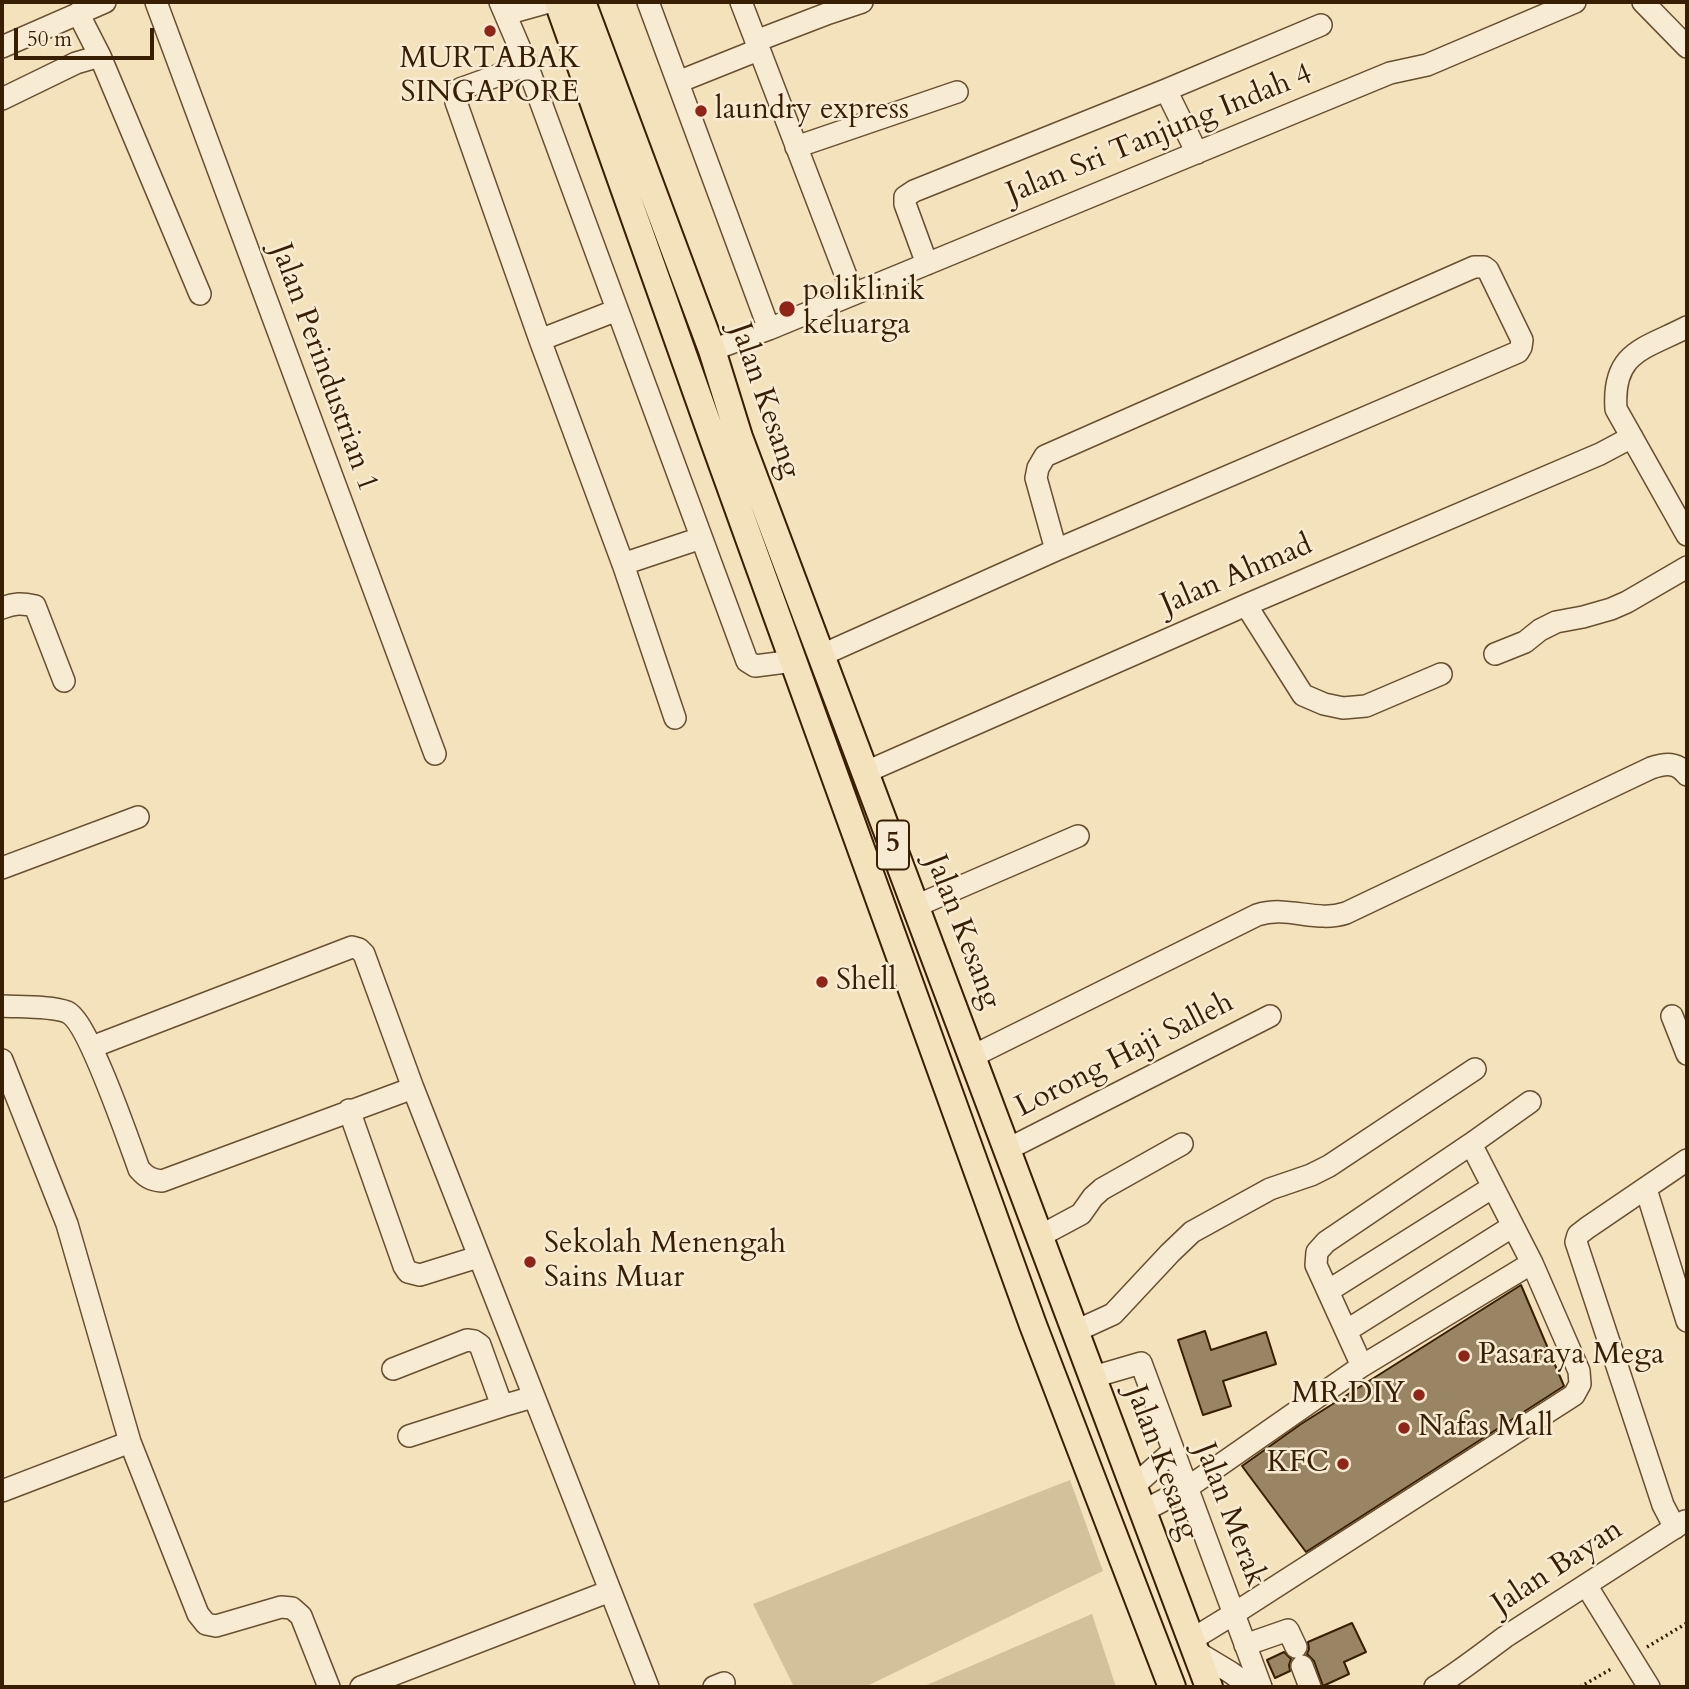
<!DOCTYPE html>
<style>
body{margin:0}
#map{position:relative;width:1689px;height:1689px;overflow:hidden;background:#f3e2bc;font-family:Cardo,serif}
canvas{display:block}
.frame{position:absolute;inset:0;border:4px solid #381e02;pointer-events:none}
.scale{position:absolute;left:14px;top:28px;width:140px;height:32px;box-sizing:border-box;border:4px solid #381e02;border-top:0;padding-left:9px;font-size:21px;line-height:24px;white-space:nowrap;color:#381e02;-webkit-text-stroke:5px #f7ecd3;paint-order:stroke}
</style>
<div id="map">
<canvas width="1689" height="1689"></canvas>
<div class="frame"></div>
<div class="scale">50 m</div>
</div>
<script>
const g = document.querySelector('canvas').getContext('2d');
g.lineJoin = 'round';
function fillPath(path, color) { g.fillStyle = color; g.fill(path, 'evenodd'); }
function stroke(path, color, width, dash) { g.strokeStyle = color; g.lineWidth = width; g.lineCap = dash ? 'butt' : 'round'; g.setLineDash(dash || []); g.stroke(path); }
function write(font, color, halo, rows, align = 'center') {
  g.font = font + ' Cardo,serif'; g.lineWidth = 5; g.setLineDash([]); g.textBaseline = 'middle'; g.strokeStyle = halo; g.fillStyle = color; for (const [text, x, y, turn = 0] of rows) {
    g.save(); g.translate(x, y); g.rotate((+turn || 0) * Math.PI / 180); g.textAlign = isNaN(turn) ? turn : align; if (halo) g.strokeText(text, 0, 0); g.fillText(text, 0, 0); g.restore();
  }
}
const green = new Path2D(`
 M1070,1480L1103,1571L865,1687H794L753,1604Z
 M1092,1614L1116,1687H922Z`);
const building = new Path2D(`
 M1521,1285L1564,1386L1306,1552L1242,1466L1301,1424Z
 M1205,1331L1211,1350L1266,1332L1276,1364L1223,1381L1231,1406L1203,1415L1178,1340Z
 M1352,1623L1366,1652L1344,1662L1349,1674L1323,1686L1314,1661L1307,1654L1309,1649L1308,1642Z
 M1284,1652L1291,1659L1289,1665L1290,1671L1275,1678L1267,1660Z`);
const path = new Path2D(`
 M1647,1647L1687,1623
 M1580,1687L1613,1668`);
const minor = new Path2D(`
 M156,2L435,754
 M500,2L527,65L747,661L755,666L794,661
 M648,2L769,329L712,350
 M741,2L853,294
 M1643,2L1687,47
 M506,14L549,2
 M756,41L829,13L862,2
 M2,47L105,2
 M100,56L200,294
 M527,65L460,89L456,96V102L540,340L623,564L675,718
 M678,82L758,50
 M1166,90L1197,153
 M2,99L76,63L100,56L78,13
 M796,147L957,92
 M927,264L905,204V197L914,191L1166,90L1321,25
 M1687,327C1645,349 1612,351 1616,409L1687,535
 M769,329L1390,73L1427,65L1575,2
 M540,340L617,310
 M623,564L701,538
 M1246,605L1303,695L1324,704L1343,708L1366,706L1441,674
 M2,608C14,603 22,603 35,606L64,681
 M1495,654L1525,642L1540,630L1556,622L1583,617L1611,609L1627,602L1687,567
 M822,655L1056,550L1518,352L1521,347L1522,340L1488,270L1484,267H1474L1045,456L1038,468L1036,478L1056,550
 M866,772L1246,605L1600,454L1632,437
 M2,868L138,817
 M916,906L1078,836
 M2,1006C19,1007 52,1006 67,1012C88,1021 129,1142 139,1169C146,1177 151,1180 162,1181L413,1088L648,1687
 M1672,1016L1687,1054
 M92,1047L352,947L359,949L364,954L413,1088
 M973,1056L1257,915C1288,905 1316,923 1346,913L1651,768C1666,763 1677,762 1687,775
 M2,1060L67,1224L130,1442L198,1614L206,1624L216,1626L281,1607L292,1608L301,1616L329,1687
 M349,1110L404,1266L408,1272L420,1275L478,1257
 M1008,1149L1270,1016
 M1646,1189L1687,1321
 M1040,1236L1081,1214L1093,1197L1102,1189L1182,1144
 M1328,1291L1493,1187
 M1076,1331L1113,1314L1170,1253L1192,1232L1270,1189L1311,1175L1329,1166L1475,1069
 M1346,1331L1513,1226
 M1362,1366L1316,1265L1317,1252L1326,1242L1471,1144L1530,1102
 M393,1369L467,1340L474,1341L480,1345L502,1406L533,1397
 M1093,1377L1141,1363L1261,1687
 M409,1436L502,1406
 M1134,1486L1173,1451
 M2,1491L130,1442
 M1143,1511L1187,1488L1362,1366L1532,1263
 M1675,1528L1663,1505L1576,1242L1578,1235L1587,1228L1687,1160
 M1586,1585L1649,1687
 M1191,1640L1235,1613L1574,1395L1580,1384L1579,1371L1532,1263L1471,1144
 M1245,1645L1288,1630L1296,1647
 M1195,1651L1230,1672L1251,1687
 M1302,1666L1310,1687
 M361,1687L610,1591
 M714,1687L724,1683
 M1435,1687C1459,1672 1482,1654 1505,1637L1685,1521`);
const major = new Path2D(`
 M558,2L712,436L1033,1325L1172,1687
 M582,2L712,350L739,437L1209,1687`);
const markers = [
 [490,31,7,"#8f2418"],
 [701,111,7,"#8f2418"],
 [787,309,9,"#8f2418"],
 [822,982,7,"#8f2418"],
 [530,1262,7,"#8f2418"],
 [1464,1356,7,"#8f2418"],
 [1419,1395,7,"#8f2418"],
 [1404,1428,7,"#8f2418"],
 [1343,1464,7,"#8f2418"]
];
const shields = [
 [893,845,32]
];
const shieldNames = [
 ["5",893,845]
];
const poiNames = [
 ["MURTABAK",490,60,"center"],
 ["SINGAPORE",490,94,"center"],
 ["laundry express",715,111],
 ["poliklinik",803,292],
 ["keluarga",803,326],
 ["Shell",836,982],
 ["Sekolah Menengah",544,1245],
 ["Sains Muar",544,1279],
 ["Pasaraya Mega",1478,1356],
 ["MR.DIY",1405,1395,"right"],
 ["Nafas Mall",1418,1428],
 ["KFC",1329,1464,"right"]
];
const streetNames = [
 ["Jalan Sri Tanjung Indah 4",1160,135,-22],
 ["Jalan Perindustrian 1",323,368,70],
 ["Jalan Kesang",764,401,71],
 ["Jalan Ahmad",1237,576,-23],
 ["Jalan Kesang",962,932,69],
 ["Lorong Haji Salleh",1125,1056,-27],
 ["Jalan Kesang",1161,1463,70],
 ["Jalan Merak",1229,1515,69],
 ["Jalan Bayan",1558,1568,-33]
];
fillPath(green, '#d3c19c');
fillPath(building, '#998463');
stroke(building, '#381e02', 2);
stroke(minor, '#674f30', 24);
stroke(major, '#381e02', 30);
stroke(path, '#381e02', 3.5, [2, 3.5]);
stroke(minor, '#f7ecd3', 21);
stroke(major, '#f3e2bc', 26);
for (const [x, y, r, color] of markers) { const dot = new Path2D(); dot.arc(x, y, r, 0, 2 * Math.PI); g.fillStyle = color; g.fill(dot); stroke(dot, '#f7ecd3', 2.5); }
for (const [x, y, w] of shields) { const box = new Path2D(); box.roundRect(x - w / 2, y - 24.5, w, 49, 5); g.fillStyle = '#f7ecd3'; g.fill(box); stroke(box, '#381e02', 2); }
write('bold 28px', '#381e02', null, shieldNames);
write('30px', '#381e02', '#f7ecd3', poiNames, 'left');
write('30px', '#381e02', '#f7ecd3', streetNames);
</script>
